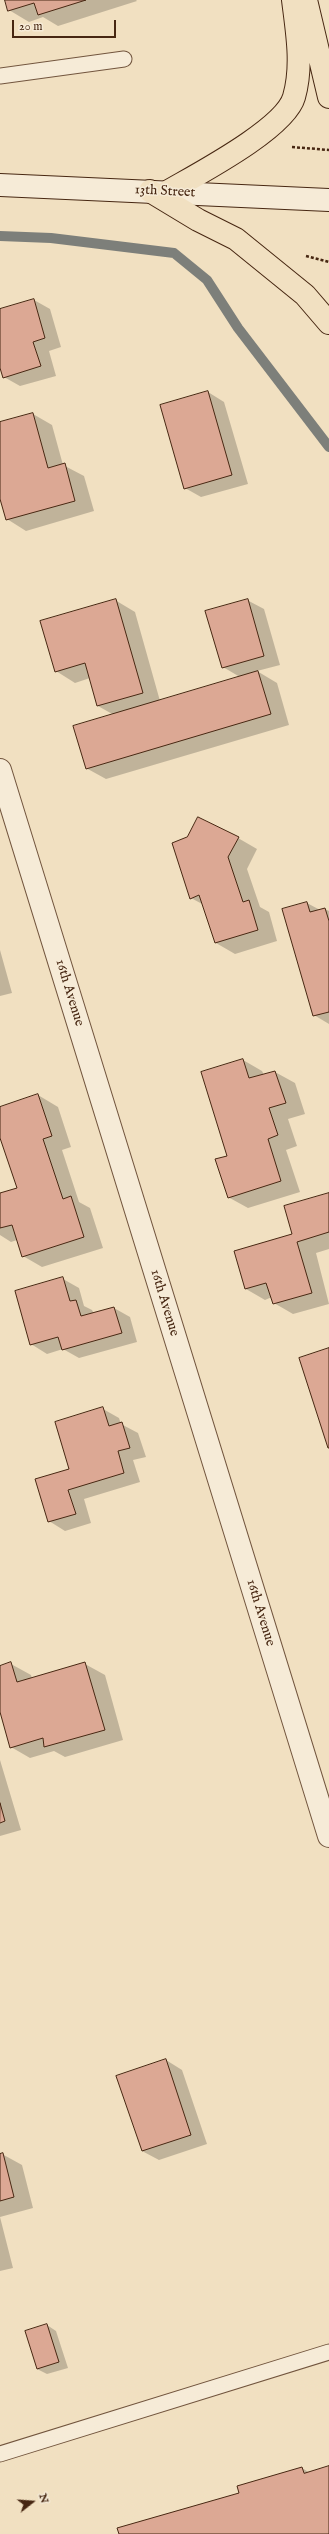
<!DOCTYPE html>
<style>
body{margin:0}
#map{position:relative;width:329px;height:2534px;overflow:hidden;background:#f1e0c1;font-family:"IM FELL English",serif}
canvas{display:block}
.north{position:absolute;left:12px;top:2482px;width:40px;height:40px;-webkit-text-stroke:3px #f6ebd7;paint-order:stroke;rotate:73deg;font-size:11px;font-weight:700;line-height:16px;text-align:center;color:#472712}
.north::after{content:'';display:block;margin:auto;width:14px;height:18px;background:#472712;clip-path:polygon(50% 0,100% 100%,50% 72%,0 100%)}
.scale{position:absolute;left:12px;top:20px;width:104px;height:18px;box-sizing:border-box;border:2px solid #472712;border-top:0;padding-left:5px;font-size:12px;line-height:14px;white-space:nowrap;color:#472712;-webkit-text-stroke:3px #f6ebd7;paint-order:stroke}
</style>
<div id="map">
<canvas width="329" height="2534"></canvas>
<div class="north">N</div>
<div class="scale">20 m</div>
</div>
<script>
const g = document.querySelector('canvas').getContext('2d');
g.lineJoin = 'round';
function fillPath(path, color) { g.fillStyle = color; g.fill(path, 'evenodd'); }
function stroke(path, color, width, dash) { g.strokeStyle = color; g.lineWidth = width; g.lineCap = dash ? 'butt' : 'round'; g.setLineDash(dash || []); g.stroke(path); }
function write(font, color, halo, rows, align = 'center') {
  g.font = font + ' "IM FELL English",serif'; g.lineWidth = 3; g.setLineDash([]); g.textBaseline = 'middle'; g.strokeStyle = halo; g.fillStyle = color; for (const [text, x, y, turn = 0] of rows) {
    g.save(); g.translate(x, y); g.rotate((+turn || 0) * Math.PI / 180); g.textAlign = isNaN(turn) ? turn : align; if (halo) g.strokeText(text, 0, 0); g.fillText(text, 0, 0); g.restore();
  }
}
const shadow = new Path2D(`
 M6,0H136L137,1L58,26L43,17L29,22L9,10Z
 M34,300L50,309L61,347L49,351L56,376L20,386L4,377L0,365V310Z
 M208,392L224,402L248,484L201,497L185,488Z
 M33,414L52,425L63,465L84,476L94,511L26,531L7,519L0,495V423Z
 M115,600L135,612L160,701L240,677L223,667L247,600L264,609L280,665L257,671L277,683L289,725L106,779L86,768L114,715L98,706L90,678L75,683L56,671Z
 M238,838L257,849L247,869L260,907L269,912L277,941L235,954L216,943L204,905L191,898Z
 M307,903L320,910L325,909L329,911V1024L314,1015Z
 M0,950L12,993L0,996Z
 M243,1060L262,1071L264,1075L275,1072L295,1083L305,1114L288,1119L297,1146L286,1150L300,1192L248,1208L228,1197V1156Z
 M38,1095L58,1107L71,1147L62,1150L79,1202L90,1208L103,1248L42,1267L23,1256L17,1240L11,1242L0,1235V1194L18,1188L0,1135V1108Z
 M329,1194V1249L316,1253L329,1304L293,1314L274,1303L272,1297L265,1300L246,1289Z
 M63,1279L79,1288L84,1306L92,1310L94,1314L114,1308L130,1317L137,1342L79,1358L63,1349L47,1354L31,1344Z
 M103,1409L119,1418L121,1424L138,1433L146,1457L133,1460L140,1482L84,1499L91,1523L65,1531L49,1521Z
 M11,1664L31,1675L32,1679L85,1664L105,1675L123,1740L65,1757L54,1751L30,1758L11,1747L0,1709V1667Z
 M0,1760L21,1830L0,1836Z
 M166,2060L182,2070L207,2144L159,2160L142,2151Z
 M2,2154L22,2165L33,2208L0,2217V2155Z
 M0,2217L13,2268L0,2271Z
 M47,2325L56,2331L68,2368L47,2374L37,2369Z
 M329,2467V2534H120L240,2493L302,2468L310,2473Z`);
const stream = new Path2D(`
 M0,236L51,238L174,253L207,280L238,328L329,447`);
const building = new Path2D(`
 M5,0H86L38,15L34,3L8,11Z
 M34,299L45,338L33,342L41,366L3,378L0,368V309Z
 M208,391L232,475L184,489L160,405Z
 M33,413L48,468L65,463L75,501L6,520L0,499V422Z
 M116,599L143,693L97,706L85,663L55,672L40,621Z
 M248,599L264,656L222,668L205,611Z
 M258,671L271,714L86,769L73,726Z
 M198,817L239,837L228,857L243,902L249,900L258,930L215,943L199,895L190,899L172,843L187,837Z
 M307,902L310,912L325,908L329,921V1012L313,1016L282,909Z
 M243,1059L249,1078L275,1071L286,1103L269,1108L278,1135L268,1139L281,1181L228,1198L215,1159L227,1156L201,1072Z
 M38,1094L52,1136L43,1139L63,1199L71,1196L84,1237L22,1257L12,1225L0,1228V1193L17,1188L0,1138V1107Z
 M329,1193V1232L297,1242L312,1293L273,1304L266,1283L245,1289L234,1251L292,1234L284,1206Z
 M63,1277L70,1301L76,1300L81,1316L114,1307L122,1333L62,1350L58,1337L30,1345L15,1291Z
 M329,1348V1448H328L299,1358Z
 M103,1407L109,1426L122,1422L130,1448L118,1451L124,1473L68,1490L76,1514L48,1522L35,1479L69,1469L55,1422Z
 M11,1662L17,1682L85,1662L105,1730L44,1747L43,1738L10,1748L0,1712V1666Z
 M0,1803L5,1821L0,1823Z
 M166,2059L191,2135L142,2151L116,2076Z
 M3,2153L14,2197L0,2201V2154Z
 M47,2324L59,2362L37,2369L25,2331Z
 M329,2466V2534H119L117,2528L239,2493L237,2486L302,2467L304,2473Z`);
const path = new Path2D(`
 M292,147L329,150
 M306,256L329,262`);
const service = new Path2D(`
 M0,76L124,59
 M0,2454L329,2352`);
const tertiary = new Path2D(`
 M0,770L329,1836`);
const secondary = new Path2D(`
 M0,185L329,200`);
const primary = new Path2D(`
 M306,0L329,97
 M150,191L198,220L236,239L305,295L329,323
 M167,192C196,175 285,129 294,97C303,66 297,32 293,0`);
const streetNames = [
 ["13th Street",165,192,3],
 ["16th Avenue",69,993,73],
 ["16th Avenue",164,1303,73],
 ["16th Avenue",260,1613,73]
];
fillPath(shadow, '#0003');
stroke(stream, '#7d7f7a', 10);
fillPath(building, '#dca894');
stroke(building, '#472712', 1);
stroke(service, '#72553e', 17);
stroke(tertiary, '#72553e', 24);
stroke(secondary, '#472712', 24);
stroke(primary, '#472712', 24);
stroke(path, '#472712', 2.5, [3, 2]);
stroke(service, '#f6ebd7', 15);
stroke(tertiary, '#f6ebd7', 22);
stroke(secondary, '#f6ebd7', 22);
stroke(primary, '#f1e0c1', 22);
write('14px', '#472712', '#f6ebd7', streetNames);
</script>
